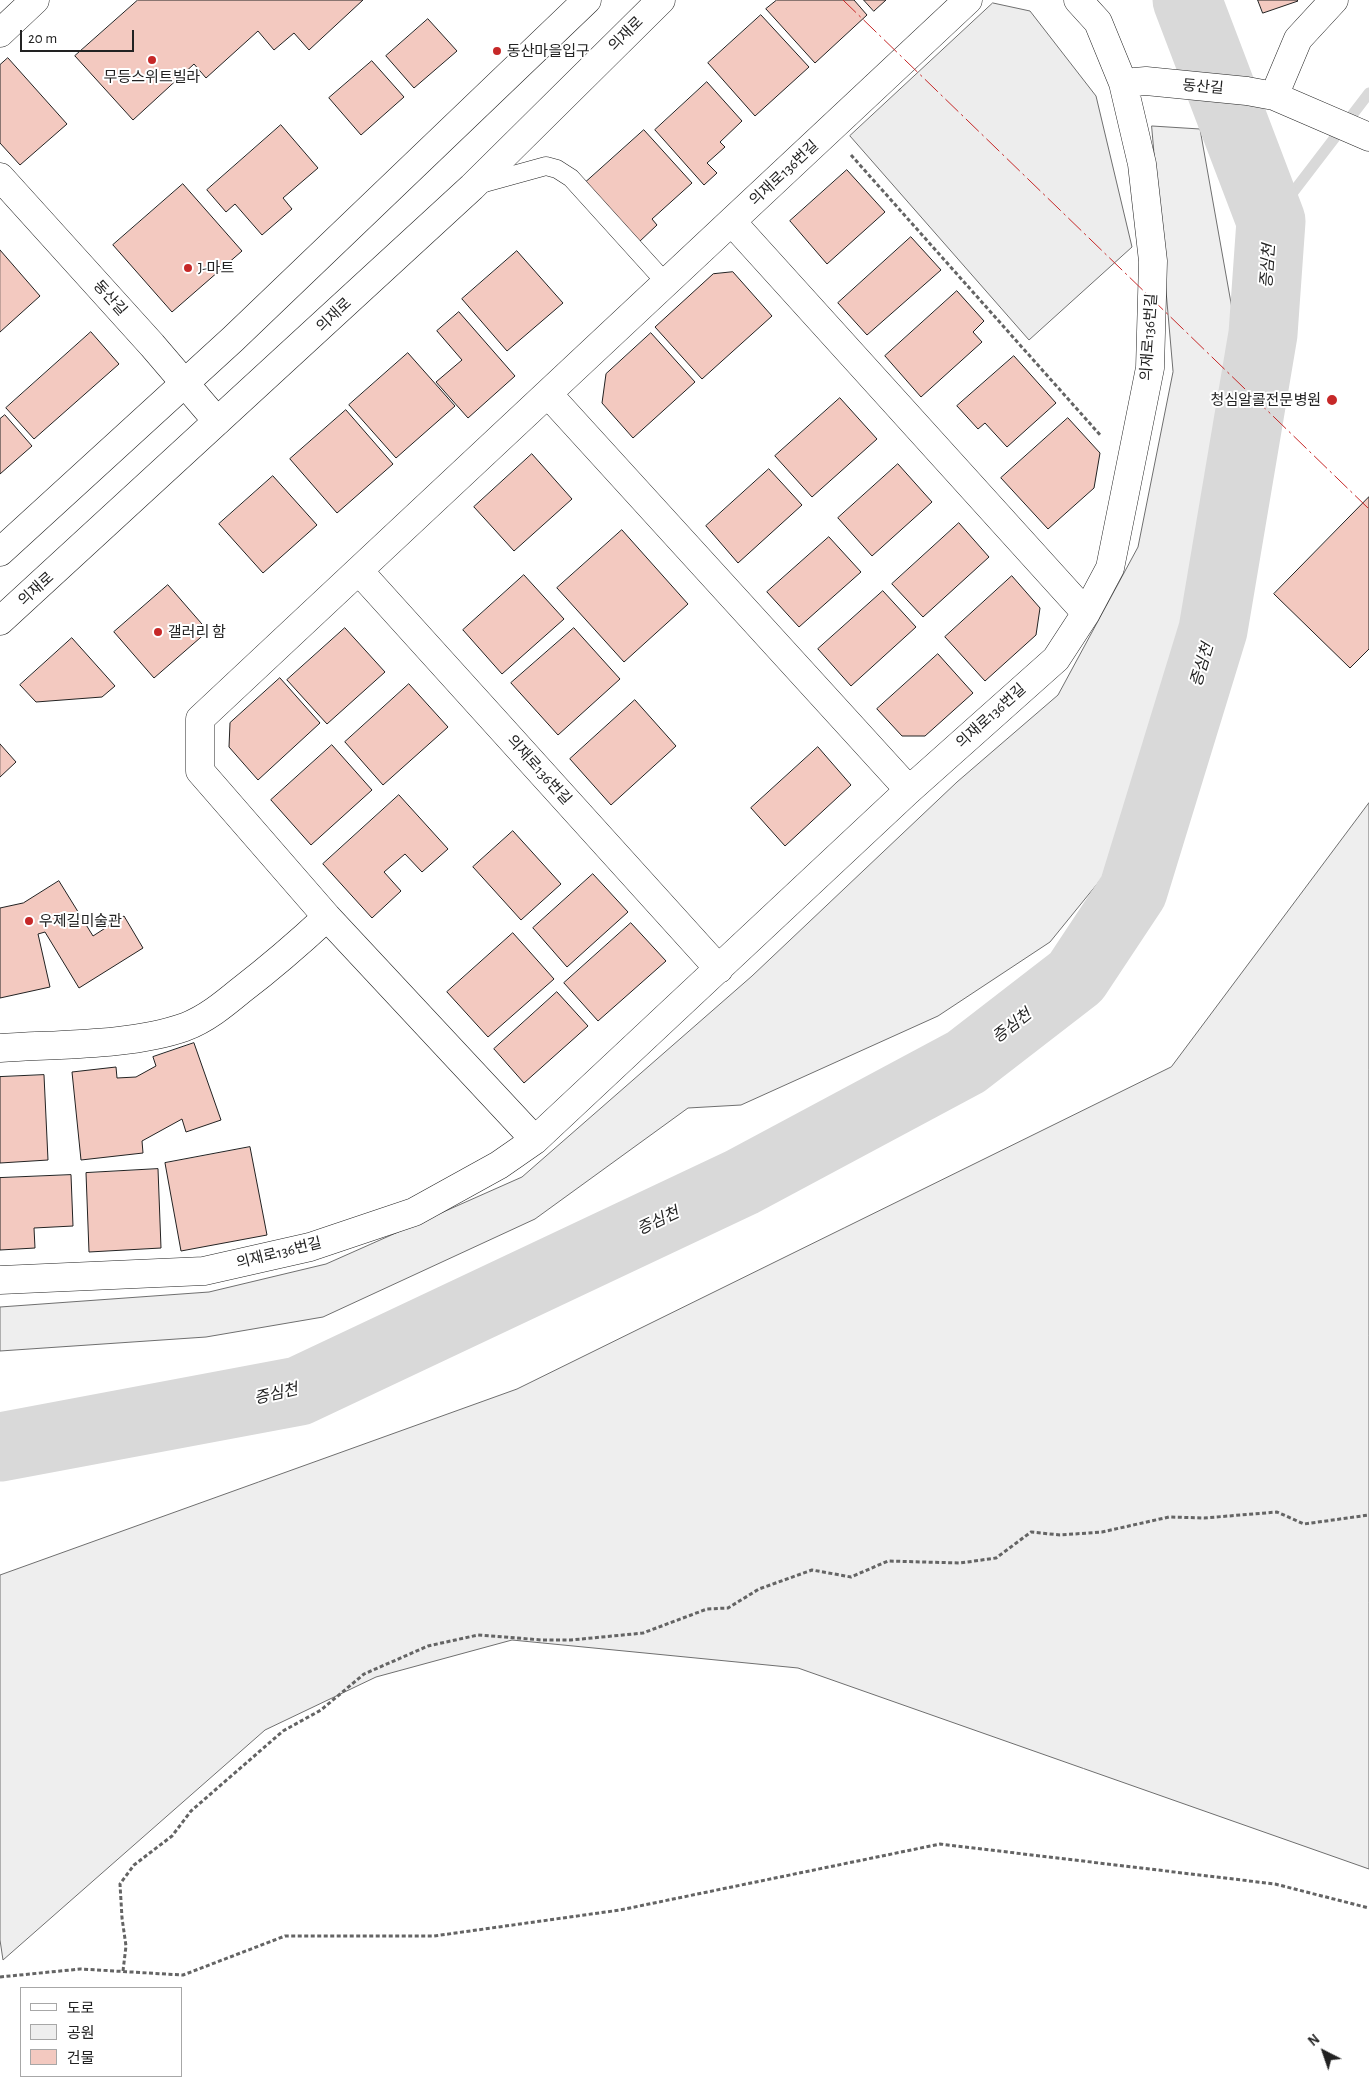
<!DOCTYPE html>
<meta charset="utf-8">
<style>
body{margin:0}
#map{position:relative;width:1369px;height:2097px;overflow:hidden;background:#fff;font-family:"Alegreya Sans","Noto Sans KR",sans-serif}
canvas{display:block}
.legend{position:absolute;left:20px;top:1987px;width:162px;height:90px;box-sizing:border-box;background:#fff;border:1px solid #a7a7a7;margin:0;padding:6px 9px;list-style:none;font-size:15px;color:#222}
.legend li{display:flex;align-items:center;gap:10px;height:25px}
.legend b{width:25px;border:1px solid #a7a7a7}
.north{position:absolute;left:1299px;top:2027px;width:50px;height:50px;-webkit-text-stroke:4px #fff;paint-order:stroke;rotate:319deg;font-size:14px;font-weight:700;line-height:20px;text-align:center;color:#222}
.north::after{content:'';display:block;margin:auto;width:18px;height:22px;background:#222;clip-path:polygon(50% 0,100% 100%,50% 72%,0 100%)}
.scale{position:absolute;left:20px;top:30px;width:114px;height:22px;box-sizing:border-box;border:2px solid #222;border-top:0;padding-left:6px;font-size:15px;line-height:18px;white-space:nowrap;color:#222;-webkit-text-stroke:4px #fff;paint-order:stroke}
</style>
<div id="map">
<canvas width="1369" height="2097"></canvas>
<ul class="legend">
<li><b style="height:6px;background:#fff"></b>도로</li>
<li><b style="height:14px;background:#eee"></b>공원</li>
<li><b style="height:14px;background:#f3c9c0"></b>건물</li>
</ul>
<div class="north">N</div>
<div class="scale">20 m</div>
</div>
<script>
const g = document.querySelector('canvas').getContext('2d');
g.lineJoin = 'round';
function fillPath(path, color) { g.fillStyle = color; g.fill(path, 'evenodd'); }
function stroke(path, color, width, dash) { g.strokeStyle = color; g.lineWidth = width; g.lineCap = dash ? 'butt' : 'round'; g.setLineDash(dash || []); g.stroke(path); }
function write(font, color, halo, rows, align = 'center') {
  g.font = font + ' "Alegreya Sans","Noto Sans KR",sans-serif'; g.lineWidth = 4; g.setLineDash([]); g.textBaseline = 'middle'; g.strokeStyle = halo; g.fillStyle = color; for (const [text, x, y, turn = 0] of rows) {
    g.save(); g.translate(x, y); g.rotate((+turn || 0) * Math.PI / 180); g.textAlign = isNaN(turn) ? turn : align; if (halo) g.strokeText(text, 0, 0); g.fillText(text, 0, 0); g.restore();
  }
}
const green = new Path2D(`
 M1152,126L1200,129L1244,376L1191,628L1102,878L1050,942L938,1016L741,1105L688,1108L535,1219L323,1317L206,1337L0,1351V1307L209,1292L326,1264L522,1177L752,976L957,782L1058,695L1138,547L1173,372Z
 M1369,803V1869L798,1668L512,1640L376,1677L265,1730L3,1960L0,1940V1575L517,1389L1171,1067Z`);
const parking = new Path2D(`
 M993,3L1030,11L1096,96L1132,247L1029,340L850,136Z`);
const stream = new Path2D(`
 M1271,221L1369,93`);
const river = new Path2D(`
 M0,1447L299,1391L742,1182L966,1062L1076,977L1133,891L1213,630L1263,334L1271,221L1187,0`);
const building = new Path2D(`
 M138,0H363L309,50L294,33L274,50L258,31L206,78L194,64L133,120L75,56Z
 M777,0H854L867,15L815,63L766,9Z
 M864,0H886L874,11Z
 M1258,0H1297L1298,1L1263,13Z
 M761,15L809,67L755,116L708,63Z
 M428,19L457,51L414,88L386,56Z
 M8,58L67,124L20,165L0,143V65Z
 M372,61L404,97L361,135L329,98Z
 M707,82L742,121L720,142L725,147L707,163L717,173L704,185L655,130Z
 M281,125L318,168L283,198L292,209L262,235L235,204L226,212L207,190Z
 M644,130L692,183L652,219L657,225L639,242L586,182Z
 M847,170L885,212L827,264L790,221Z
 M183,184L242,251L172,312L113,245Z
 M911,237L941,270L867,335L838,303Z
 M0,250L40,296L0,332Z
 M517,251L563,303L507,351L462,299Z
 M733,272L772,316L702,379L655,327L713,274Z
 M957,291L984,321L973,332L982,342L921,397L885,356Z
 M459,312L515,376L468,418L436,382L462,360L437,331Z
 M91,332L119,364L34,439L6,408Z
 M651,333L695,382L633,438L602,403L606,374Z
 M408,353L455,406L396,458L349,405Z
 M1014,356L1056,403L1007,447L985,423L978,429L957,406Z
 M840,398L877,439L812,497L775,456Z
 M346,410L393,464L337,513L290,459Z
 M5,415L32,446L0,474V419Z
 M1068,418L1100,453L1094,488L1048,529L1001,478Z
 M532,454L572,499L514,551L474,507Z
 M898,464L932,502L872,556L838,518Z
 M769,469L802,505L738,563L706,526Z
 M273,476L317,525L263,573L219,524Z
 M1369,497V649L1350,668L1274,594Z
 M959,523L989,557L923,617L892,584Z
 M622,530L688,604L624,662L557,588Z
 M829,537L861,572L799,627L767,592Z
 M524,575L564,619L502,674L463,630Z
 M1012,576L1040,608L1036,635L985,681L945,637Z
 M168,585L208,631L154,678L114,632Z
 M883,591L916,627L851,686L818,649Z
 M345,628L385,672L327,724L287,680Z
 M574,628L620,679L558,735L511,683Z
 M72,638L115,686L102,697L36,702L20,685Z
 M938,654L973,693L925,736H902L877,709Z
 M280,678L320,723L258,780L229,747L230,723Z
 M409,684L448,727L383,785L345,742Z
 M635,700L676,746L611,805L570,759Z
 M0,744L16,762L0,777Z
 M332,745L372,790L311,845L271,800Z
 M818,747L851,785L785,846L751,808Z
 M399,795L448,849L422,872L405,854L384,872L401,891L372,918L323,864Z
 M513,831L561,884L521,920L473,867Z
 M593,874L628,912L567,967L533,928Z
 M59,881L93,936L124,916L143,948L79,988L45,932L38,934L50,987L0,998V908L23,903Z
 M631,923L666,961L598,1021L564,983Z
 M513,933L554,979L488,1037L447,992Z
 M557,992L588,1026L524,1083L494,1049Z
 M194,1043L221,1120L186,1132L182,1119L142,1141L143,1153L81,1160L72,1072L116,1067L117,1078L136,1077L156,1066L153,1057Z
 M44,1075L48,1160L0,1163V1077Z
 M250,1147L267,1235L181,1251L165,1163Z
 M158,1169L161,1248L89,1252L86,1173Z
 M71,1175L73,1226L34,1228L35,1248L0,1250V1178Z`);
const path = new Path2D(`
 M851,155L1101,436
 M123,1971L126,1946L122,1918L120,1884L134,1865L172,1836L191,1811L283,1731L321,1710L364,1674L428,1646L478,1635L542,1640H571L643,1633L707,1609L728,1608L759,1589L812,1570L851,1577L888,1561L960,1563L996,1558L1031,1532L1060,1535L1102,1532L1169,1517L1204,1518L1277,1512L1304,1524L1369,1515
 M0,1977L80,1969L183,1975L285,1936H434L620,1910L940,1844L1275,1884L1369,1908`);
const lane = new Path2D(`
 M477,185L546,166L557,169L571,178L666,283`);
const street = new Path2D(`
 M0,33L35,0
 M1123,83L1146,81L1247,91L1274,96L1369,137
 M1274,96L1298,39L1334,0
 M0,177L152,345L217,421
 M732,222L1086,613
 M548,394L909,790
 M359,571L719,969
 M0,1048C58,1044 131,1046 185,1027C206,1019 223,1005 240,991C270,968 299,943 327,917
 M535,1140L327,917L200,771V719L968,0
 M0,1280L204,1271L310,1247L414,1212L499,1165L535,1140L909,790L1056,659L1086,613L1110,568L1150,368L1153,261L1142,164L1123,83L1098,22L1078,0`);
const secondary = new Path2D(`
 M0,552L233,339L587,0
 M0,621L472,187L661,0`);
const power = new Path2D(`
 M843,0L1369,509`);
const markers = [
 [497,51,5,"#c62828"],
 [152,60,5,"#c62828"],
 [188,268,5,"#c62828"],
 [1332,400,6,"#c62828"],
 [158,632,5,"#c62828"],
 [29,921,5,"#c62828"]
];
const streetNames = [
 ["의재로",626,34,-45],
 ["동산길",1203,87,5],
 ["의재로136번길",784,173,-43],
 ["동산길",110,298,48],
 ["의재로",334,315,-43],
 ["의재로136번길",1149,337,-86],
 ["의재로",36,589,-42],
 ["의재로136번길",991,716,-42],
 ["의재로136번길",539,770,48],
 ["의재로136번길",279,1253,-14]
];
const poiNames = [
 ["동산마을입구",507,51],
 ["무등스위트빌라",152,77,"center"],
 ["J-마트",198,268],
 ["청심알콜전문병원",1321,400,"right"],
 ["갤러리 함",168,632],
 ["우제길미술관",39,921]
];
const waterNames = [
 ["증심천",1268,266,-86],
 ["증심천",1202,665,-73],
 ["증심천",1012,1026,-38],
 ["증심천",658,1221,-25],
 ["증심천",276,1394,-13]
];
fillPath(green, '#eee');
stroke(green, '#6f6f6f', 1);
fillPath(parking, '#ededed');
stroke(parking, '#6f6f6f', 1);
stroke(stream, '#d9d9d9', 11);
stroke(river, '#d9d9d9', 69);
fillPath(building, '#f3c9c0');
stroke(building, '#222', 1);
stroke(lane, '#222', 19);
stroke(street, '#222', 29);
stroke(secondary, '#222', 29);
stroke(path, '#646464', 3, [4, 2.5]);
stroke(lane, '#fff', 18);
stroke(street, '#fff', 28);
stroke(secondary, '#fff', 28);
stroke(power, '#c62828', 1, [18, 4, 2.5, 4]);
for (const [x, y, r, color] of markers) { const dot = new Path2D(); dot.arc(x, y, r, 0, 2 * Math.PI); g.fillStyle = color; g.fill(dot); stroke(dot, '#fff', 2); }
write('15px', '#222', '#fff', streetNames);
write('15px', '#222', '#fff', poiNames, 'left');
write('italic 16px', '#222', '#fff', waterNames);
</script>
